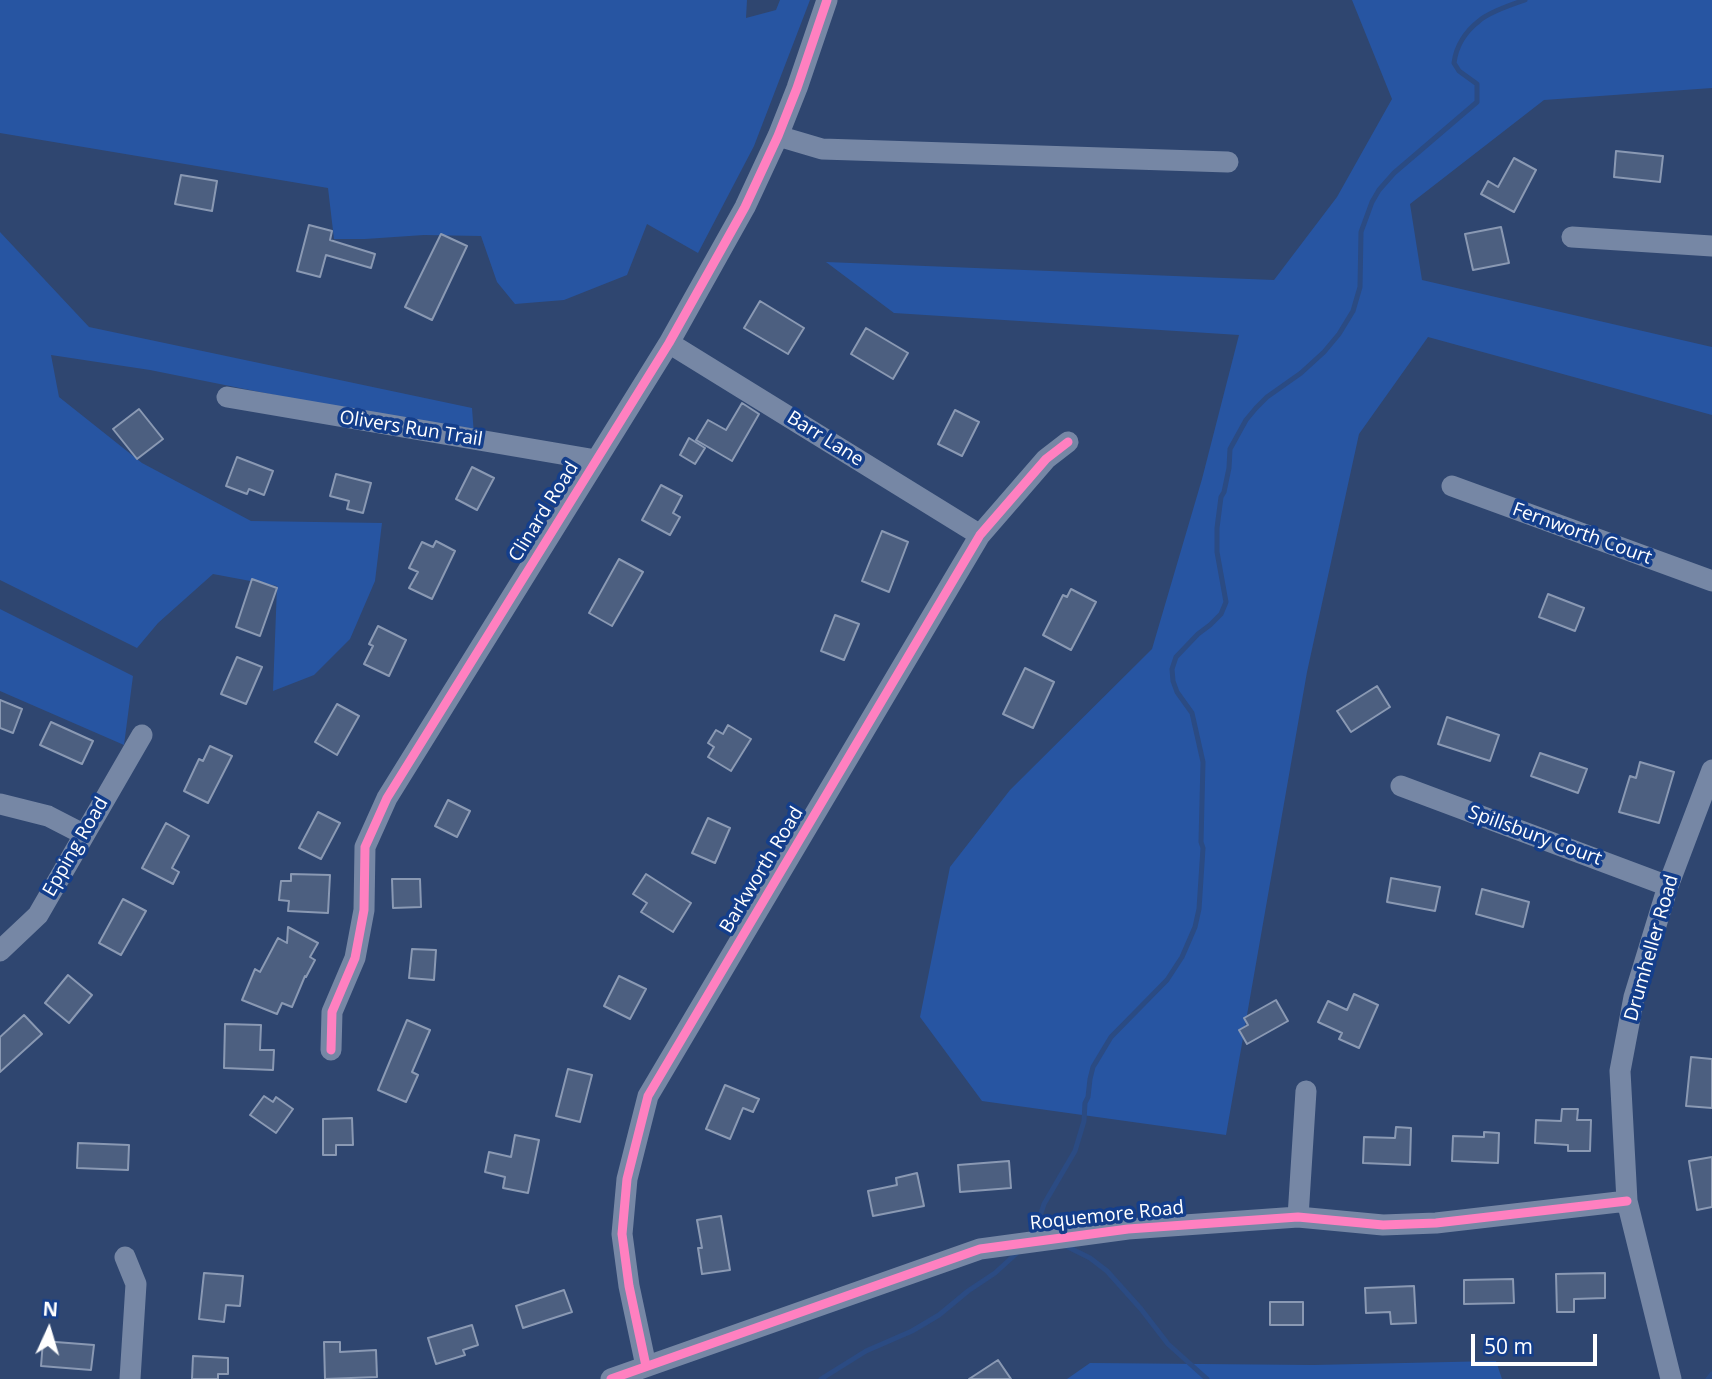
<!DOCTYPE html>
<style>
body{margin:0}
#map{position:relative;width:1712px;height:1379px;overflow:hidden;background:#2f4670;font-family:"Open Sans",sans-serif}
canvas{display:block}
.north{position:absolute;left:14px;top:1295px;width:70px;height:70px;-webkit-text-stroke:5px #143e8b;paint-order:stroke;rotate:4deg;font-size:19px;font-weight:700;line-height:28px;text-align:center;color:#fff}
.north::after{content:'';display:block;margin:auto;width:24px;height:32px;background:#fff;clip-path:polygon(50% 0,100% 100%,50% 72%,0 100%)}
.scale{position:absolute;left:1471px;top:1334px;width:126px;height:32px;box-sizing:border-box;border:4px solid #fff;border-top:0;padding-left:9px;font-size:21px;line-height:24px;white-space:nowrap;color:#fff;-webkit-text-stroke:5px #143e8b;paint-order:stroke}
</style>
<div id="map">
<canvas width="1712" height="1379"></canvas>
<div class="north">N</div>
<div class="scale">50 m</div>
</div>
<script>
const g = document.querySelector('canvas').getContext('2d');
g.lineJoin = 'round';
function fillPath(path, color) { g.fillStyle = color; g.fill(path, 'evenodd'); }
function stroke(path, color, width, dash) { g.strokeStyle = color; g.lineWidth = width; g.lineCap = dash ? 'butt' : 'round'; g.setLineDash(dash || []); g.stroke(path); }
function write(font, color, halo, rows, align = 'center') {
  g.font = font + ' "Open Sans",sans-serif'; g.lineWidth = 7; g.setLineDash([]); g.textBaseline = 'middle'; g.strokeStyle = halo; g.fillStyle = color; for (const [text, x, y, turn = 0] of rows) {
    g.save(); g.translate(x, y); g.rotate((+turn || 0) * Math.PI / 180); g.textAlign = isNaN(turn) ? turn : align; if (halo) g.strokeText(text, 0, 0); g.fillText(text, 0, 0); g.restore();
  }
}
const green = new Path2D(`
 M0,0H747L746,18L776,10L780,0H810L754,146L698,253L647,224L627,275L564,300L515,304L497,282L481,236L424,235L365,239H334L328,188L0,133Z
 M1352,0H1712V88L1544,100L1410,204L1422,280L1712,347V415L1428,337L1359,434L1307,672L1226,1135L982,1101L920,1017L950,867L1010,790L1152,649L1202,479L1239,335L894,313L826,262L1274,280L1337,197L1392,99Z
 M0,232L89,327L472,408L474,435L150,370L51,355L59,397L142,463L251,521L382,523L375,581L350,639L314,675L273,691L277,586L213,574L158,623L137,648L0,580Z
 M0,609L133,676L124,745L0,691Z
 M1496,1361L1502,1379H1067L1090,1363L1313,1365Z`);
const stream = new Path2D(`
 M1034,1235L1044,1204L1075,1151L1084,1121L1085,1103L1088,1097L1090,1079L1093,1067L1111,1037L1167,980L1182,957L1195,927L1199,909L1203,848L1201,842L1203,762L1192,713L1177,692L1173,681L1172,669L1176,657L1198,634L1210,625L1221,614L1226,602L1217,552V528L1221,497L1224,492L1229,468L1230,449L1246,420L1256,408L1267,397L1301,373L1324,352L1339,334L1353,311L1360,287L1361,232L1372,202L1379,190L1394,173L1477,102V84L1459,71L1454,63C1456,46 1466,31 1479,21C1488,13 1513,4 1525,0
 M1066,1246L1090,1258L1107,1271L1141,1309L1168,1344L1207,1379
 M821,1379L866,1351L912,1331L939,1315L968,1291L995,1273L1018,1252
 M1708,1379L1712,1374`);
const building = new Path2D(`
 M1616,151L1663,156L1660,182L1614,177Z
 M1514,158L1536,170L1514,212L1481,194L1488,181L1498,187Z
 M181,175L217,181L212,211L175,204Z
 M309,225L332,231L330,240L375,254L371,268L326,255L320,277L297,271Z
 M1501,227L1509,263L1473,270L1465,234Z
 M441,234L467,246L432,320L405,307Z
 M760,301L804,328L788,354L744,328Z
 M866,328L908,353L893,379L851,354Z
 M742,403L759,414L732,461L696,440L708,420L726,430Z
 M139,409L163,439L137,459L113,429Z
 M955,410L979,422L962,456L938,444Z
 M689,438L705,448L695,464L680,455Z
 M237,457L273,471L264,495L249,489L247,494L226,486Z
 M472,467L494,478L477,510L456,499Z
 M336,474L371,483L363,513L347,509L349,501L330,496Z
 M661,485L682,496L673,513L680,517L670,535L642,520Z
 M882,531L908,542L889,592L862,581Z
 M436,541L455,551L432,599L409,588L418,572L409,568L422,542L433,547Z
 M619,559L643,572L612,626L589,613Z
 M252,579L277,588L260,636L236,627Z
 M1071,589L1096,602L1071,650L1043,635L1063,595L1067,597Z
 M1548,594L1584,608L1575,631L1539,617Z
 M835,615L859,624L844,660L821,651Z
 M378,626L406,640L389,676L364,664L373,646L369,644Z
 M237,657L262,667L246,704L221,694Z
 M1025,668L1054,682L1033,728L1003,714Z
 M1377,686L1390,707L1351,732L1337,711Z
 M0,700L22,709L13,733L0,728Z
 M337,704L359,716L337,755L315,742Z
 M1447,717L1499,735L1490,761L1438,744Z
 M51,722L93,741L82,764L40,745Z
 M728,725L751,739L731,771L708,757L714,747L708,743L716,730L723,734Z
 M210,746L232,756L208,803L184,791L199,759L203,761Z
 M1540,753L1587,769L1578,793L1531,776Z
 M1640,762L1674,772L1659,823L1619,812L1630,776L1636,778Z
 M448,800L470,811L457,837L435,826Z
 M318,812L340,823L321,859L299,848Z
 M708,818L730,828L715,863L692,853Z
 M166,823L189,836L172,868L179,872L173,884L142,868Z
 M291,874L330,875L328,913L288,911L289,901L279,900L281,881H291Z
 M646,874L691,903L673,932L641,912L647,903L633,894Z
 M1391,878L1440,887L1435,911L1387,902Z
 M392,879H420L421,907L393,908Z
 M1482,889L1529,902L1523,927L1476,914Z
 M123,899L146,911L121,955L99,943Z
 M288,927L318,943L310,957L315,960L306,977L305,976L292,1007L282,1003L277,1014L242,1000L255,969L260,972L278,938L287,943Z
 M412,949L436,950L434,980L409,978Z
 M68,975L92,995L69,1023L45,1003Z
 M619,976L646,989L630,1019L604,1006Z
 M1354,994L1378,1005L1359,1048L1339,1039L1342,1033L1318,1022L1328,1001L1347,1010Z
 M1276,1000L1288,1021L1247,1044L1239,1030L1248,1025L1244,1018Z
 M24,1015L42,1034L0,1072V1037Z
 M407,1020L430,1030L412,1072L418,1075L406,1102L378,1090Z
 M225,1024L261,1025L260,1050H274L273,1070L224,1068Z
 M1691,1057L1712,1059V1108L1686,1106Z
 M568,1069L592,1075L580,1122L556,1116Z
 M725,1085L759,1099L753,1112L743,1108L730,1139L706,1129Z
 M264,1096L273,1102L276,1097L293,1109L276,1133L250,1115Z
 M1562,1109H1578L1577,1120H1591L1590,1151H1568V1145L1535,1143L1536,1120L1561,1121Z
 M352,1118L353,1145H336V1155H323V1119Z
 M1396,1127L1411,1128L1410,1165L1363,1163L1364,1137L1395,1138Z
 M1484,1132L1499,1133L1498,1163L1452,1161L1453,1136L1484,1137Z
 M515,1135L539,1140L528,1193L503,1188L505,1177L485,1172L489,1152L511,1157Z
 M78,1143L129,1145L128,1170L77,1168Z
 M1712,1157V1207L1697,1210L1689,1161Z
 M1009,1161L1011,1188L960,1192L958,1165Z
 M917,1173L924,1206L873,1216L868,1191L897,1185L896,1178Z
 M721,1216L730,1270L702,1274L698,1248H702L697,1220Z
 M204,1273L243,1276L240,1306L226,1305L224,1322L199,1319Z
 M1605,1273V1298L1574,1299V1312H1557L1556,1274Z
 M1513,1279L1514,1303L1464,1304V1280Z
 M1414,1286L1416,1323L1391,1324L1390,1312L1366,1313L1365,1288Z
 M564,1290L572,1312L523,1328L516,1306Z
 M1270,1302H1303V1325H1270Z
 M472,1325L478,1345L463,1350L465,1355L436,1364L428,1338Z
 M43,1341L94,1345L91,1370L41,1366Z
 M324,1342H340V1352L376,1350L377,1377L325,1379Z
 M193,1356L228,1358V1374H218V1379H192Z
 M998,1360L1011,1379H969Z`);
const minor = new Path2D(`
 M778,136L822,149L1228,162
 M1572,237L1712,246
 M669,343L980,535
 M227,397L596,460
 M1452,486L1712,581
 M1401,786L1668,886
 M0,804L48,816L83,834
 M0,951L38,915L142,735
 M331,1050L332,1012L355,958L364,910L365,847L387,798L669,343L745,207L778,136L797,88L827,0
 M1298,1217L1306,1091
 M125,1257L136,1284L130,1379
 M646,1366L629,1286L622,1234L627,1179L648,1096L980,535L1046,459L1068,442
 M611,1379L980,1249L1128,1229L1298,1217L1383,1225L1436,1223L1627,1201
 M1671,1379L1627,1201L1620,1071L1634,997L1668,886L1712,770`);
const cycleway = new Path2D(`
 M331,1050L332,1012L355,958L364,910L365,847L387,798L669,343L745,207L778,136L797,88L827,0
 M646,1366L629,1286L622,1234L627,1179L648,1096L980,535L1046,459L1068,442
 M611,1379L980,1249L1128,1229L1298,1217L1383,1225L1436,1223L1627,1201`);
const streetNames = [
 ["Olivers Run Trail",411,429,9],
 ["Barr Lane",825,439,32],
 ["Clinard Road",544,512,-58],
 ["Fernworth Court",1582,534,20],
 ["Spillsbury Court",1535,836,20],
 ["Epping Road",76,847,-60],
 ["Barkworth Road",762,870,-59],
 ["Drumheller Road",1652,948,-74],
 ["Roquemore Road",1107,1216,-6]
];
fillPath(green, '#2755a2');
stroke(stream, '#2b4b83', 5);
fillPath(building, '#4c5f80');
stroke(building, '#8a99b3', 2);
stroke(minor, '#7687a5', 21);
stroke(cycleway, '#ff80c0', 9);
write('19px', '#fff', '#143e8b', streetNames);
</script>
